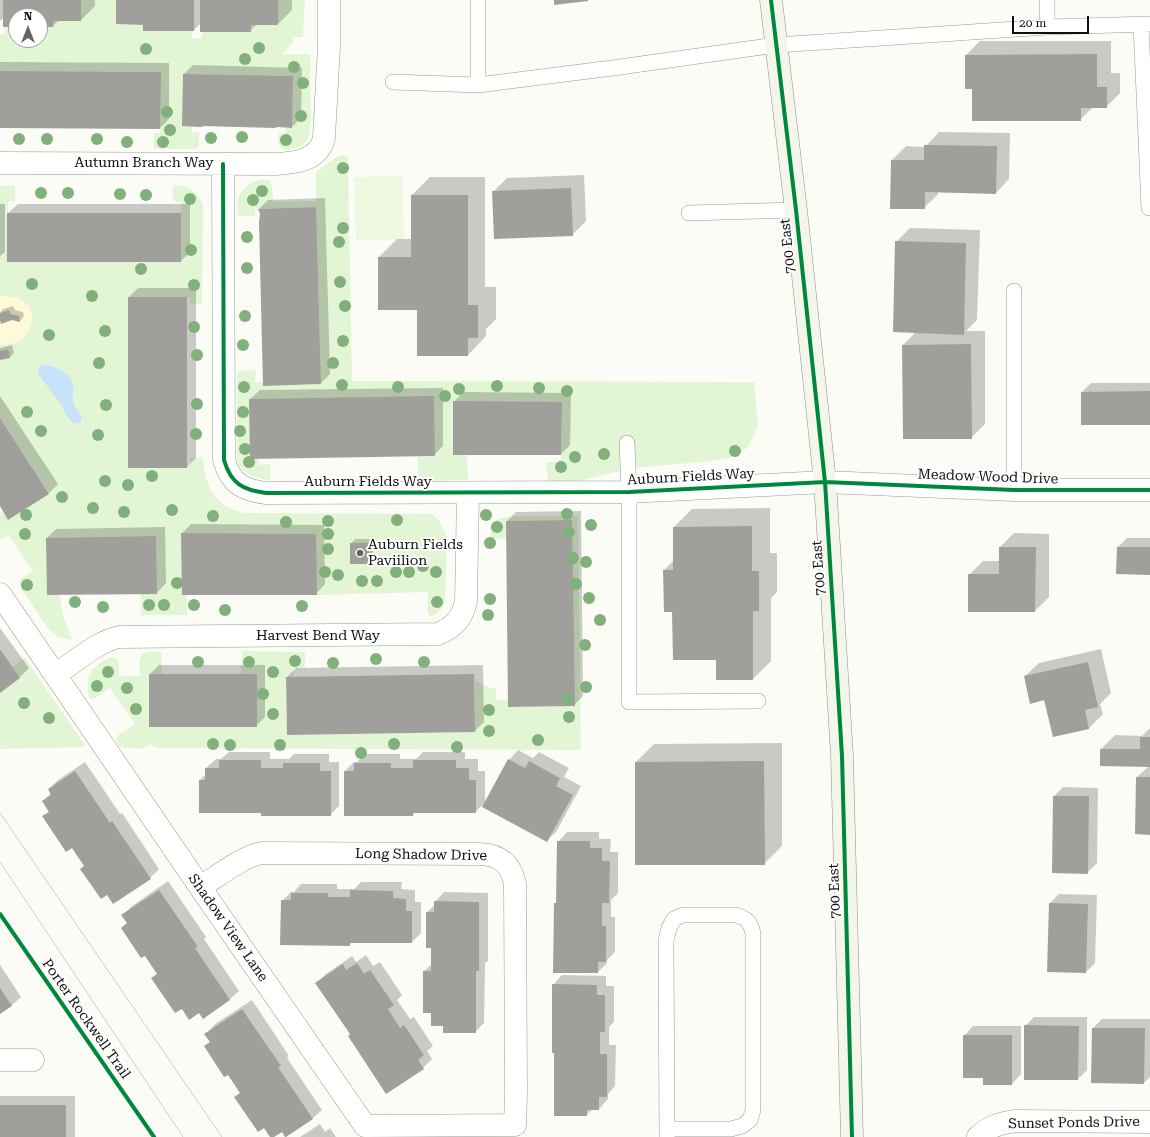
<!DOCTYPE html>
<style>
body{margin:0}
#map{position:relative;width:1150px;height:1137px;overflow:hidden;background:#fcfcf7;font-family:"Roboto Serif",serif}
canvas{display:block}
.north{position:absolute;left:8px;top:8px;width:40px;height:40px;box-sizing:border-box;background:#fff;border:1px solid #9f9f9f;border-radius:50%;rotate:0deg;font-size:11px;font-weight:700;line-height:16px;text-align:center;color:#101010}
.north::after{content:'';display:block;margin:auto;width:14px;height:18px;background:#636361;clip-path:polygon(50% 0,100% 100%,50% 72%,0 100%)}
.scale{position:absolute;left:1012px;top:16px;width:77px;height:18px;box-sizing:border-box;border:2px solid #101010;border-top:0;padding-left:5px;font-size:12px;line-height:14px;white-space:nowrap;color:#101010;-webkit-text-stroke:3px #fff;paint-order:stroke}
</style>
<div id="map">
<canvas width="1150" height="1137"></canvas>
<div class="north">N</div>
<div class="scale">20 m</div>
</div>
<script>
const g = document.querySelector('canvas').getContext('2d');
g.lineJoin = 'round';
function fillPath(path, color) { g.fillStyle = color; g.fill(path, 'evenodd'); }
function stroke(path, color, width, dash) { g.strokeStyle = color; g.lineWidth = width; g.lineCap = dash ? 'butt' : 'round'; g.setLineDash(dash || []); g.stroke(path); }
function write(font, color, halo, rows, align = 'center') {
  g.font = font + ' "Roboto Serif",serif'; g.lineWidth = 4; g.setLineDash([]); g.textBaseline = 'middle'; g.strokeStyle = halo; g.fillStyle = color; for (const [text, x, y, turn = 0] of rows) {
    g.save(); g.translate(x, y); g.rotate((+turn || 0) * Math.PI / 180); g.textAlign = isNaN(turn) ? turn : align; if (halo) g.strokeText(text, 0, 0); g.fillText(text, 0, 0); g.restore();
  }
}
const green = new Path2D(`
 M81,0H116V24L143,25V31H192V38H202V32L251,25H278V0H305L303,37H293V43L282,54H310L311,116L309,137L302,146L289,150L281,148L278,143L279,133L286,134V128H292L293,76L183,74V91L192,126V133L199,132V146L196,149H154V133H160V72L0,71V34H5V27H16V40H40V27H53L54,21L81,20Z
 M343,155L348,157L352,381L754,382L758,426L753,438L747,448L733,457L712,461L645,467L615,472L576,482L567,483L548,481L546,462H561L562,402L453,452V455H467L468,480L418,481V457L435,456L434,397L250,399V458H259V465L270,464V480C255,478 240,474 237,458V373L240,371L256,370L255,382H264V386L321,384L316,207L255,209V216H238C238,211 237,205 238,200C241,187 256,177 270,180L272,186L273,202L316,201V171C327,166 331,158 343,155Z
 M173,185C189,186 196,190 203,204L202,304H190V297H128V468H187V465H191L190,458L203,457C204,478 210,498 230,508C234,511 240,512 245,513L431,514L438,519L447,536L445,603C441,609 437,616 429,616L427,610L428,592L317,595L315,534L182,533V595H187V615H141V594L157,593L156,536L48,538L47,595H60L62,613L72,640L58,637L48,628L22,590L19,580L33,571L8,535L0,540V513L3,511L9,520L49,493L0,418V186H15V201L8,202V262H181V202L173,201Z
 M516,516H578L581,750L156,748L150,744L143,749L119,747L116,742L118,735L135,724L110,688L95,698L92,699L89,697C85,674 91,666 112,657L116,658L119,661V676H140C140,669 137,654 147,652C151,651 157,652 161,652L162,674H149V727H256L257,674H241L242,651L305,652V668L293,669V677H286L287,735L475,732V680L485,686L496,689V699L509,701V707L574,706L572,520L506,521V538L491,539C491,535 490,529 492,525C496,517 509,517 516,516Z
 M25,658L86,747L0,749V693L20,678L12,667Z`);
const sand = new Path2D(`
 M3,296C24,295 40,310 28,331C26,334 23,339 20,341C15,344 7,344 2,345H0V297Z`);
const pitch = new Path2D(`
 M402,176L404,239L356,241L354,177Z`);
const water = new Path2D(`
 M43,365C55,365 70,372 73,385C74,390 72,395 73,401C74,407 80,412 82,418L80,423L77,424L73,423L69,419L60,403L42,379L38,372L39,367Z`);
const shadow = new Path2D(`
 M0,0H95V6L81,20H59L53,26H40V16H16V26L4,17L0,21Z
 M117,0H292V10L278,24H257L250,31L201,23L194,30L144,24Z
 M980,41H1111V73H1120V93L1106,107H1093L1080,120L973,88H966V55Z
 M0,62L169,63V119L160,128L0,127Z
 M193,65L302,68L301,118L292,127L278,126L274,127L200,126L184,74Z
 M939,132L1010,133L1009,179L996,193L938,192V194L924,208L892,160L906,146L925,147Z
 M584,175L586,221L572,235L493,192L507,178Z
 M430,177H485V287H496V319L486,329V336L468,355L418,309L379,257L397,239H412V195Z
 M325,198L330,374L321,383L264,385L261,214L259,209L268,200Z
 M0,204H5V252L0,256Z
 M18,204H190V252L181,261L8,213Z
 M910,228L980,230L977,320L966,331H985V424L971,438L903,345L916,332L896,242Z
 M138,288H196V458L187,467L129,297Z
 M13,306L15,310L23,312L24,316L20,321L0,317V313L3,309Z
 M12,345L14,353L10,357L0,359V348Z
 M1091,383H1150V424L1082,392Z
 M443,388V446L434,455L250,399L260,390Z
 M463,392L571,393L570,445L561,454L454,402Z
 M0,396L58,484L49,493L9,519L0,505Z
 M770,508V553H777V592L771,598V661L753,679L717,659L673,611L664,570L674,560V527L692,509Z
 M581,511L583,696L574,705L507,521L516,512Z
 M191,524L324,525L325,584L316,594L182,533Z
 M165,527L166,583L157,593L47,538L56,529Z
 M1014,533L1049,534V597L1035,611L969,575L983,561H1000V547Z
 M1127,538H1150V574L1118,547Z
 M355,539H373V558L369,563L351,544Z
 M0,628L29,668L20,677L0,691Z
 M1101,649L1111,693L1100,704L1103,714L1089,728L1053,736L1045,699L1025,676L1039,663Z
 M159,665H265V717L256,726H150V674Z
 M483,665L484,722L475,731L288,734L287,677L296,668Z
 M1150,728V834L1137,777L1149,766L1101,749L1115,735L1142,736Z
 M782,743V846L764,864L636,762L654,744Z
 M518,750L533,758L539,752L569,768L564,777L581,786L556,832L546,841L509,760Z
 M229,752H270V759H289L294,754H329V762H339V806L330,815L262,812L200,780L206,774V768L216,759H221Z
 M423,752H465V759H478V771H485V803L475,812H415L413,815L345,771L354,762H357L364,754H400V759H416Z
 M85,762L120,814L122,813L159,869L150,878L85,865L72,847L44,816L49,811L43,801L51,793L49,789L58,780Z
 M1063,787L1098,788L1097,863L1087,873L1054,796Z
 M567,832H599V839H611L610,852H618V893L611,900V917H615V952L607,960V963L598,972L555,904L557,901L558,842Z
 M168,881L206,937L204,939L239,991L229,1000L199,1012L182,1008L153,978L158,973L123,915L132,906Z
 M361,882H402L401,889L415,890V902H421V933L412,942H352L349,945L282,901L291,892H294L301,884H337V889H354Z
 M444,892L488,893V961L485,963L484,1023L475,1032L444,1025L432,1012L424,971L432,964V947L427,912L435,905V902Z
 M1059,894L1097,895L1095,963L1086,972L1048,971L1050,903Z
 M366,955L373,966L380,962L402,995L397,1000L410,1019L414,1017L433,1046L427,1051L432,1059L423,1068L351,1034L317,983L326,974L352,956L356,962Z
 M0,965L21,997L11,1006L0,1013Z
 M562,975L606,976V986H614V1022L609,1027V1045H616L615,1086L608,1094V1099L599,1109H593L586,1115L553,985Z
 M252,1000L289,1056L287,1058L322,1110L312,1119L282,1131L273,1137L265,1127L236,1097L241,1092L228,1073L205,1047L211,1041L206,1034L215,1024Z
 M1034,1017H1087V1070L1078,1079L1025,1026Z
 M1102,1019H1150V1077L1144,1083L1092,1082L1093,1028Z
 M973,1026H1021V1074L1012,1084L984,1077L964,1036Z
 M0,1096H75V1137H0Z
 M320,1124L325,1132L330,1128L336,1137H300Z`);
const building = new Path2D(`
 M3,0H81V21H54L53,27H40V16H16V27H3Z
 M116,0H194V31H143V25L116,24Z
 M200,0H278V25H251V32H200Z
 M554,0H588V1L554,5Z
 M1097,54V87H1107V108H1081V121H972V89H965V55Z
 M0,71L161,72L160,129L0,128Z
 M183,74L293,76L292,128L278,127L274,128L205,126L200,127L182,126Z
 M924,145L997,146L996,194L925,192V209H890L891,160H924Z
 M571,188L573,236L494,239L492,191Z
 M411,195H468V305H478V338H468V356H417V310H378V257H411Z
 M316,207L321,384L263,386L259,222L260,214L258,209Z
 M7,213H181V262H7Z
 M895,241L966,243L964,335L893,332Z
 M128,297H187V468H128Z
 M9,310L10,314L19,316L20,322L12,320L1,324L0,320V313Z
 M971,344L972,439H903L902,345Z
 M8,349L10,358L0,360V351Z
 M1150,391V425H1081V392Z
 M434,396L435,456L250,459L249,399Z
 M453,401L562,402L561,455H453Z
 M0,418L49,494L8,520L0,506Z
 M572,520L575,706L508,707L506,521Z
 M752,526V571H759V611H753V680H716V660H673L672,612H664L663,570H673V527Z
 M181,533L316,534L317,595H182Z
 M156,536L157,594L47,595L46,538Z
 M350,543H369V564H350Z
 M999,547H1036L1035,612H968V574H999Z
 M1117,547H1150V575L1116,574Z
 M0,649L20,678L0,693Z
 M1088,662L1098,707L1085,710L1089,729L1053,737L1044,700L1030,704L1024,676Z
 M149,674H257V727H149Z
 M474,674L475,732L287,735L286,677Z
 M1140,737H1150V767L1100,766V749H1140Z
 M508,759L525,768L529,761L560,778L556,786L573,795L547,842L482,807Z
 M219,760H261V768H283V763H320V771H331V816H261V813H199V780H205V768H219Z
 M413,760H456V768H469V780H476V813H413V816H344V771H354V763H391V768H413Z
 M764,761L765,865H635V762Z
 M75,771L110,823L112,821L151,879L113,904L107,895L101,899L80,869L84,866L72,848L66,852L42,816L49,812L42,801L51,795L48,789Z
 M1136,777H1150V835L1135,834Z
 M1053,796H1089L1088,874L1052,873Z
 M557,841H590V848H602V861H610L609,903H602V926H606V962H598V973H553L554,903H556Z
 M159,890L198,947L195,948L230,1000L203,1019L199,1013L189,1020L182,1009L175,1013L151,978L157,974L145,956L141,958L121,928L127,923L121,915Z
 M350,890L393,891V898L406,899V911H412V943H350V946L280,945L281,900H291V893H328V897H350Z
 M434,901L479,902V971H476V1033H443V1026H431V1013H423V971H431V948H426V912H434Z
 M1049,903L1088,904L1086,973L1047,972Z
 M357,963L364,974L370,970L394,1005L388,1009L400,1028L404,1025L424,1055L418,1060L424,1069L386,1094L348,1036L350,1034L315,983L343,964L346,970Z
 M552,984L597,985V995H605V1032H600V1054H607V1097H599V1110H587V1116H554V1053H552Z
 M0,988L12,1006L0,1014Z
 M242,1009L281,1066L278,1067L313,1119L286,1137H285L282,1132L274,1137H270L264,1128L258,1132L234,1097L240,1093L228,1075L224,1077L204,1046L210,1042L204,1034Z
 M1024,1025L1079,1026L1078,1080H1024Z
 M1092,1028H1145L1144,1084L1091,1083Z
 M963,1035H1012V1085H983V1078H963Z
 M0,1105H66V1137H0Z`);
const lane = new Path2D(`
 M478,0V85
 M1141,24L1149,208H1150
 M1047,27V0
 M393,82L478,85L620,67L776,45L1047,27L1150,24
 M689,213L796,210
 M627,443L629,492V702L758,701
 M1014,490V291
 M667,1129H731L742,1126L750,1120L753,1110V933C750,922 748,919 736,915H683L674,919L669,928L666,941L667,1137`);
const street = new Path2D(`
 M0,163L275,164C291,163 312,162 321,146C323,144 323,140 324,137L329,46V0
 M223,164L224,460C231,484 243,490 266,493L629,492L825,482L1014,490H1150
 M0,594L200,887L365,1126L515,1125
 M55,675C72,664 100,640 119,637L438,634C454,627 462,619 466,601L468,493
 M200,887C217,877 243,856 262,853L480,854C501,855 511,864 515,884L516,1093L515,1125
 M0,1060H33
 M978,1137C989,1126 1001,1123 1016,1121L1150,1122`);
const secondary = new Path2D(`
 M771,0L796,210L825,482L842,756L852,1137`);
const tram = new Path2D(`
 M0,813L222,1137
 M0,862L183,1137`);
const cycleway = new Path2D(`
 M771,0L796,210L825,482L842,756L852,1137
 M223,164L224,460C231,484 243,490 266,493L629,492L825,482L1014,490H1150
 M0,914L154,1137`);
const trees = [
 [259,48],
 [146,49],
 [245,59],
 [294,67],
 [303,83],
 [167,112],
 [301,116],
 [170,130],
 [242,137],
 [211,138],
 [19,139],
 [47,139],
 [97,139],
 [286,140],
 [127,142],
 [163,142],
 [343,168],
 [262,191],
 [41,193],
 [68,193],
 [120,194],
 [146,195],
 [190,199],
 [253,200],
 [343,228],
 [247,237],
 [339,242],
 [191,250],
 [247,268],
 [141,269],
 [340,282],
 [32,284],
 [194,285],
 [92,296],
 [345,306],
 [245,316],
 [194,327],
 [105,331],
 [49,335],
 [343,341],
 [243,345],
 [197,355],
 [99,363],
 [333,363],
 [342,385],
 [497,386],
 [244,387],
 [398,387],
 [539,388],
 [459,389],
 [567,391],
 [445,396],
 [197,404],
 [106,405],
 [27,412],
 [243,412],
 [41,431],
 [240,431],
 [196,434],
 [98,435],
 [245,449],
 [735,451],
 [604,454],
 [575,457],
 [249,462],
 [561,467],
 [152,476],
 [105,481],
 [128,485],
 [62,497],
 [93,508],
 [172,510],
 [124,512],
 [567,514],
 [26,515],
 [486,515],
 [213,516],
 [397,520],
 [328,521],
 [286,522],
 [591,525],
 [497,527],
 [569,532],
 [25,534],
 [328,534],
 [490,543],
 [328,549],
 [573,558],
 [586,562],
 [423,566],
 [325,572],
 [396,572],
 [409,572],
 [436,572],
 [338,575],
 [362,581],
 [377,581],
 [177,583],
 [576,584],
 [27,585],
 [589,598],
 [490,599],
 [75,602],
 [437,602],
 [149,605],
 [164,605],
 [194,605],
 [302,606],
 [103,607],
 [225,610],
 [488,615],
 [600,620],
 [585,645],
 [376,659],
 [295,661],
 [198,662],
 [249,662],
 [424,662],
 [333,663],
 [108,672],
 [273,672],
 [97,686],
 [586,687],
 [127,688],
 [263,694],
 [567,699],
 [24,703],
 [136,709],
 [489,710],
 [273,714],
 [569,717],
 [49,718],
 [489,731],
 [538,740],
 [213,744],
 [394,744],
 [230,745],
 [280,745],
 [457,747],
 [361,753]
];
const markers = [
 [360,553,4,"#636361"]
];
const streetNames = [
 ["Autumn Branch Way",144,163],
 ["700 East",788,246,-96],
 ["Auburn Fields Way",691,477,-3],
 ["Meadow Wood Drive",988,477,2],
 ["Auburn Fields Way",368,482],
 ["700 East",819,568,-94],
 ["Harvest Bend Way",318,636],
 ["Long Shadow Drive",421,855,1],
 ["700 East",835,891,-92],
 ["Shadow View Lane",228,928,55],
 ["Porter Rockwell Trail",86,1019,55],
 ["Sunset Ponds Drive",1074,1123,-1]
];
const poiNames = [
 ["Auburn Fields",368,545],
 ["Paviilion",368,561]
];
fillPath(green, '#e2f5d4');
fillPath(sand, '#fefad7');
fillPath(pitch, '#edf8df');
fillPath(water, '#c8e2fa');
fillPath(shadow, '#0003');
fillPath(building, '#a09f9b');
stroke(lane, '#969694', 16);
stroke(street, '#969694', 23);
stroke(secondary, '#8d8d8b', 23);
stroke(lane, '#fffffe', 15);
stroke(street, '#fffffe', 22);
stroke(secondary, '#f5f6eb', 22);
stroke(tram, '#dac6c4', 1);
stroke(cycleway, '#00873e', 4);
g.fillStyle = '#82b07c';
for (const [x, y] of trees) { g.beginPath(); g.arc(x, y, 6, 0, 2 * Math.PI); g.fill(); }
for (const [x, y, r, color] of markers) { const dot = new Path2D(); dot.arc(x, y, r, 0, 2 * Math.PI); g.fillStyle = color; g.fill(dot); stroke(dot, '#fff', 1.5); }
write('14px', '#101010', '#fff', streetNames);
write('14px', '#101010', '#fff', poiNames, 'left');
</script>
